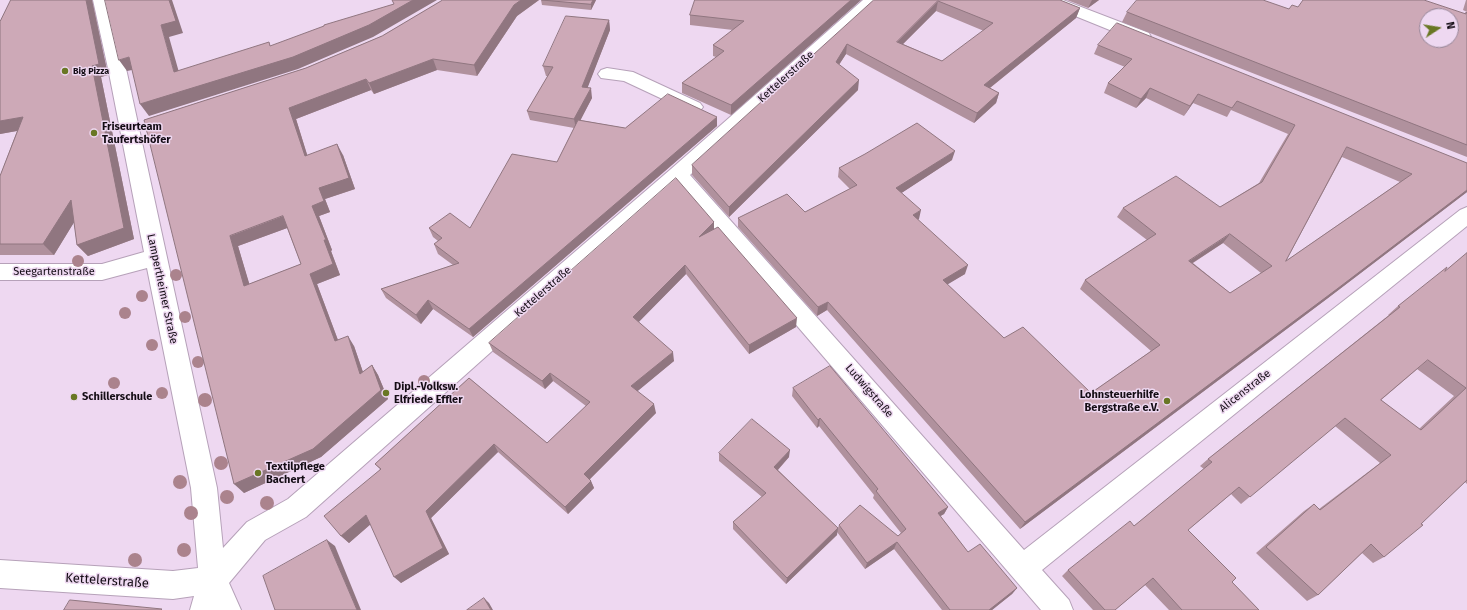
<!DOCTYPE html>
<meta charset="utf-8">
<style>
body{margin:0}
#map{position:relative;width:1467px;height:610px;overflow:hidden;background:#eed8f1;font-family:"Fira Sans",sans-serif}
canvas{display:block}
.north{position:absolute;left:1419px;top:8px;width:40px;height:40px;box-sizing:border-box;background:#eed8f1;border:1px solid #978799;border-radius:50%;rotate:78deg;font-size:11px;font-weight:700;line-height:16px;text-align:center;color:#140d15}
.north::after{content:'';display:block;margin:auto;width:14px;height:18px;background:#697724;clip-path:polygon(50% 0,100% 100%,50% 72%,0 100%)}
</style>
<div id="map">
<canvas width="1467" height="610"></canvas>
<div class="north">N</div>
</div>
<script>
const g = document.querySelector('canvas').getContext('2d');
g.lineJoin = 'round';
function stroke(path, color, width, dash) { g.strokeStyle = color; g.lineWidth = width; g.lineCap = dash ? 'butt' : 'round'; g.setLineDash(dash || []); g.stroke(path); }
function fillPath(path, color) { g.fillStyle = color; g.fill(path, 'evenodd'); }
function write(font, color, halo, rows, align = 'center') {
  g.font = font + ' "Fira Sans",sans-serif'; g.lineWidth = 3; g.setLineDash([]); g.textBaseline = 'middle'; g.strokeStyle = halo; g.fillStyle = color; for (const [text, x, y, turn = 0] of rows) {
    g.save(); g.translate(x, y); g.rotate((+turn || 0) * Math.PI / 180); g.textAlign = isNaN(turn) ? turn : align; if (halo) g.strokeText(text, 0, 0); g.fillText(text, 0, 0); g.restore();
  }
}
const minor = new Path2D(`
 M93,0H109L127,73L217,488L223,548L247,522L288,499L671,169L863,0H881L690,175L1024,550L1460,210L1467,207V226L1042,570L1069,600L1073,610H1041L677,186L306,517L265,540L229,583L241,610H190L194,596L173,599L0,588V560L173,571L198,568L191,488L147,268L102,280H0V264H102L144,252L109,73Z
 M1041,0H1063L1149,33L1151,37L1149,41L1143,42L1137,41L1043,3Z
 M607,68L633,72L700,103L703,107L700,111L694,113L688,111L624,81L601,78L598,74L601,70Z`);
const trees = [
 [78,261,6],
 [176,275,6],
 [142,296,6],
 [125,313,6],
 [185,317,6],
 [152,345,6],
 [198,362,6],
 [424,381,6],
 [114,383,6],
 [162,393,6],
 [205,400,7],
 [221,463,7],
 [180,482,7],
 [227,497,7],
 [267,503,7],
 [191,513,7],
 [184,550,7],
 [135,560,7]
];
const wall = new Path2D(`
 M11,0H92L108,75L101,77L134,239L88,256L77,245L74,222L54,255H0V176L17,131L0,134V22Z
 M443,0H539L517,16L477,76L437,70L374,94L371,90L296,119L307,155H343L355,189L325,199L330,212L319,216L332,250L331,251L340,275L317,284L338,340L354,346L363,372L372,365L378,375L388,399L321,457L244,493L144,120L306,68L382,36ZM287,228L301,264L249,284L238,246Z
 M541,0H596L591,10L542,5Z
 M695,0H861L731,115L682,93V83L716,57L713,56V45L733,30L690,25V15Z
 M874,0H1060L1080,8L1076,18L990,88L999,93L996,103L974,123L846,54L839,65L858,90L729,217L692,175V165ZM936,11L984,31L942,61L903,44Z
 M1067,0H1099L1088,8Z
 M1466,0H1467V12L1463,10Z
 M1298,7L1465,14L1466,12L1467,13V157L1122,22L1127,12L1289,9Z
 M609,20L610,30L587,88L592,98L580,120L625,128L717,117V126L473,337L433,309L421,324L386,298L381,289L453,265L438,254L434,244L438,241L433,237L429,228H470L557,162L574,128L530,120L527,111L548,76H546L543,66Z
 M1098,45L1467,163V192L1328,298L1020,529L827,310L817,316L738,227V218L805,212L850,189L838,177L839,168L952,160L901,193L919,219L918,220L965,274L947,284L1004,338L1091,393L1151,351L1080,289L1085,280L1147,240L1117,217L1123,208L1220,207L1259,183L1288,134L1231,110L1227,117L1193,103L1184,116L1146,98L1136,108L1104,93L1108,83L1125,67L1094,54ZM1342,157L1400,182L1286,261ZM1223,243L1261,273L1230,293L1193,263Z
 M714,229L796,327L749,354L686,274L638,322L674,361L637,391L656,413L590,479L594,488L568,514L498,452L431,518L449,554L401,583L371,524L349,543L341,536L380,469L375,464L469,378L547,443L586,406L553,381L545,389L493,352L489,343Z
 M1467,253V484L1465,482L1384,557L1373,563L1362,553L1318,595L1307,601L1256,553L1304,511L1314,504L1319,509L1380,463L1335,426L1241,504L1231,494L1188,530L1232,582L1259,610H1169L1145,585L1115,610H1093L1062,576L1068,570L1134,526L1204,469L1200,466L1208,459L1389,315H1388L1398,306L1445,271ZM1417,369L1454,396L1419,429L1381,400Z
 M793,388L948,507L944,514L940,516L968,552L1017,588L1012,594L992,610H942L894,549L865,569L837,532V535L786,584L733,529V522L762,497L719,461V453L789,457L778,470L838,528L839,525L898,536L901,533L873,498L874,495L819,426L817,428L792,396Z`);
const shadedWall = new Path2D(`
 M86,0H92L108,75L101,77L134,239L88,256L77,245L92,66Z
 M169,0H172L183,33L169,37L182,83L174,72L161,25Z
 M413,0H437L373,37L298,69L149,116L140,104Z
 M521,0H539L517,16L477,76L474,65L514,5Z
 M593,0H596L591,10V4Z
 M851,0H861L731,115V105Z
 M1092,0H1099L1088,8Z
 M938,1L936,11L895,52L897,42Z
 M1080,8L1076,18L981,95L984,85Z
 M609,20L610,30L584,97L582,87Z
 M847,44L846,54L834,72L836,62Z
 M129,57L137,69L127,71L119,60Z
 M433,59L437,70L374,94L369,83Z
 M366,79L371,90L296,119L311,167L305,156L289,108Z
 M859,80L858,90L729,217V207Z
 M591,88L592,98L576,129L574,119Z
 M1150,88L1146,98L1136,108L1141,99Z
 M999,93L996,103L974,123L977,113Z
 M1198,94L1193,103L1184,116L1190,106Z
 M23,117L33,128L0,134V121Z
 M717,117V126L473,337L469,329Z
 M337,144L343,155L355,189L325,199L330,212L319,216L332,250L331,251L340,275L317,284L342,351L335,341L310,274L324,240L312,206Z
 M955,151L952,160L894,198L896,188Z
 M1467,190V192L1328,298L1020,529L1025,522Z
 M71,200L81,211L54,255L43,244Z
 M921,210L919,219L910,224L913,215Z
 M283,216L290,227L238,246L253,296L244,286L230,236Z
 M714,222V232L699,237Z
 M1230,234L1223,243L1183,269L1189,261Z
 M685,265L686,274L634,327L633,317Z
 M968,265L965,274L940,289L943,280Z
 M428,300L433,309L421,324L416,315Z
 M828,302L827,310L817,316L818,307Z
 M797,318L796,327L749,354V345Z
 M348,336L354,346L367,384L360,374Z
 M673,352L674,361L633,395L631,386Z
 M372,365L378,375L388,399L321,457L244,493L234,484Z
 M550,373L553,381L545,389L542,381Z
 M654,404L656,413L587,482L584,474Z
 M820,418L819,426L817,428L818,420Z
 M494,444L498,452L431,518L449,554L401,583L394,577L426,511Z
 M790,450L789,457L774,474V467Z
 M591,481L594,488L568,514L565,507Z
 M948,507L944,514L934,520L938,513Z
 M366,515L373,522L349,543L341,536Z
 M838,528L837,535L786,584L787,578Z
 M327,540L335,546L361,610H357Z
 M897,542L894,549L865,569L867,563Z
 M1017,588L1012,594L992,610H989Z
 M484,598L489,603L493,610H491Z`);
const building = new Path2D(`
 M11,0H86L99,64L92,66L124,228L77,245L71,200L43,244H0V176L23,117L0,121V22Z
 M105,0H169L176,21L161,25L174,72L269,42L270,46L324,26V25L394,4L392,0H413L369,25L293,57L140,104L129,57L119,60Z
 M443,0H521L514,5L474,65L433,59L369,83L366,79L289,108L305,156L337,144L349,178L319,188L324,201L312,206L326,240H324L333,264L310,274L335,341L348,336L360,374L372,365L381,390L313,449L234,484L144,120L306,68L382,36ZM283,216L301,264L244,286L230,236Z
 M542,0H593L591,4Z
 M695,0H851L731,105L682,83L724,51L713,45L744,21L690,15Z
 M874,0H1060L1080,8L984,85L999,93L977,113L847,44L836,62L859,80L729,207L692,165ZM938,1L993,23L942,61L897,42Z
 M1137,0H1263L1289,9L1292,5L1298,7L1303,0H1424L1466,14V12L1467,13V145L1127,12ZM1427,16H1451V40H1427Z
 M566,16L609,20L582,87L591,88L574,119L527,111L553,67L543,66Z
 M1117,23L1467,163V190L1337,289L1025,522L828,302L818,307L738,218L787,194L805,212L857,185L839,168L865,154L917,123L955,151L896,188L921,210L913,215L968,265L943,280L1004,338L1023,327L1091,393L1160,345L1085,280L1156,234L1123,208L1176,176L1220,207L1262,182L1295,125L1237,101L1232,108L1198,94L1190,106L1150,88L1141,99L1108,83L1132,59L1098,45ZM1347,147L1412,174L1286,261ZM1230,234L1272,266L1230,293L1189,261Z
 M668,94L717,117L469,329L428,300L416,315L381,289L459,263L434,244L442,238L429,228L450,213L470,228L512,154L557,162L578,120L625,128Z
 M676,178L714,222L699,237L718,227L797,318L749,345L685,265L633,317L673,352L631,386L654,404L584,474L591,481L565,507L494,444L426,511L443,548L394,577L366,515L341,536L324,516L381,469L375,464L469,378L547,443L590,402L550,373L542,381L489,343Z
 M1467,253V480L1421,524L1423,525L1384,557L1371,544L1318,595L1266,547L1314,504L1320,510L1391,455L1345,418L1250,497L1239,487L1188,530L1236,578L1232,582L1259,610H1182L1153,578L1115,610H1105L1068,570L1130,521L1134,526L1212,462L1208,459L1400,307L1398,306L1447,267L1445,271ZM1428,360L1466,388L1421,430L1381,400Z
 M830,366L948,507L938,513L968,552L980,544L1017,588L989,610H950L897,542L867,563L839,525L860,505L898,536L906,529L876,491L878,489L820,418L818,420L793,388Z
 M752,419L790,450L774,467L838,528L787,578L733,522L766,493L719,453Z
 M327,540L357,610H275L263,576Z
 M484,598L491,610H467Z
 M70,600L162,609L161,610H64Z`);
const markers = [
 [65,71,4,"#697724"],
 [94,133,4,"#697724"],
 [386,393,4,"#697724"],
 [74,397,4,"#697724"],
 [1167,401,4,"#697724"],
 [258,473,4,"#697724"]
];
const farPoinames = [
 ["Big Pizza",73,71]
];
const streetNames = [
 ["Kettelerstraße",786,77,-42],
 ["Seegartenstraße",54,272],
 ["Lampertheimer Straße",162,289,78],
 ["Kettelerstraße",543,292,-41],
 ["Ludwigstraße",869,391,49],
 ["Alicenstraße",1245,391,-38]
];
const poiNames = [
 ["Friseurteam",102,127],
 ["Taufertshöfer",102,140],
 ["Dipl.-Volksw.",394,387],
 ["Elfriede Effler",394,400],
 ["Lohnsteuerhilfe",1159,395,"right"],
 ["Bergstraße e.V.",1159,408,"right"],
 ["Schillerschule",82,397],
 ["Textilpflege",266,467],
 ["Bachert",266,480]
];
const nearStreetnames = [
 ["Kettelerstraße",107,581,4]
];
stroke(minor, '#b6a1b9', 2);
fillPath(minor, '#fff');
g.fillStyle = '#ab838d';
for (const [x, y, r] of trees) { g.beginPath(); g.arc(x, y, r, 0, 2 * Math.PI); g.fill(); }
fillPath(wall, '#b0919d');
fillPath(shadedWall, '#907680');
fillPath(building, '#cda9b7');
stroke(building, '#907680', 1);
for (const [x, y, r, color] of markers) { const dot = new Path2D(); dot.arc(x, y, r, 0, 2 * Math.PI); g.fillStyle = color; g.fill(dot); stroke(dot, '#eed8f1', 1.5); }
write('bold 9px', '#140d15', '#eed8f1', farPoinames, 'left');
write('11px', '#140d15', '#eed8f1', streetNames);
write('bold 11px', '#140d15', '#eed8f1', poiNames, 'left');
write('13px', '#140d15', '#eed8f1', nearStreetnames);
</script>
